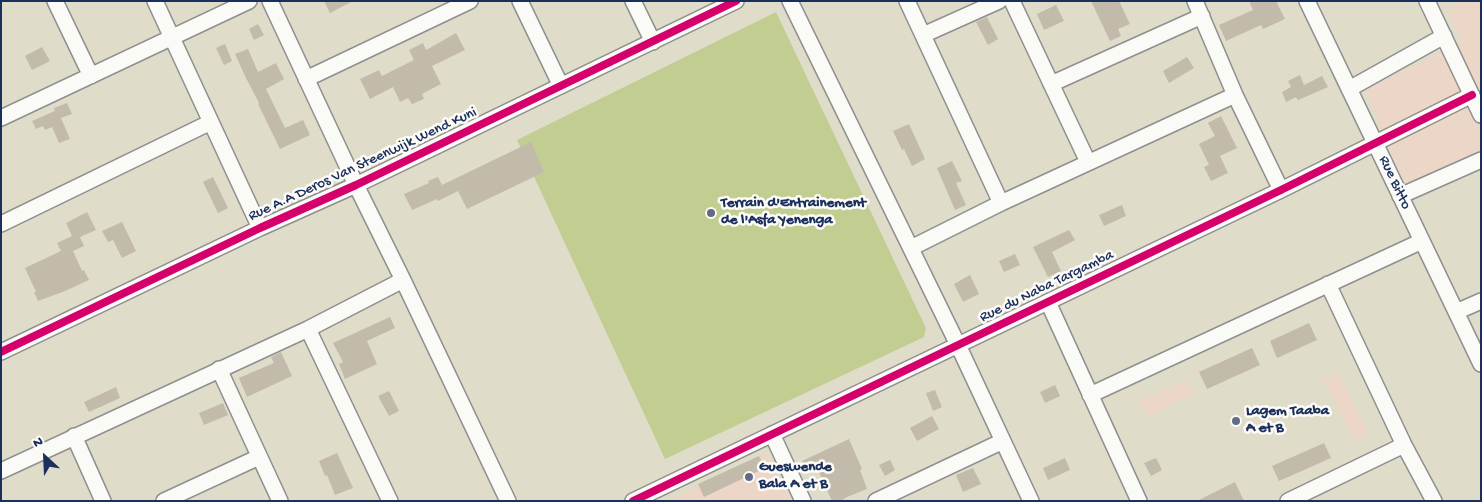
<!DOCTYPE html>
<style>
body{margin:0}
#map{position:relative;width:1482px;height:502px;overflow:hidden;background:#e0dcca;font-family:"Gochi Hand",sans-serif}
canvas{display:block}
.frame{position:absolute;inset:0;border:2px solid #1b2f5e;pointer-events:none}
.north{position:absolute;left:20px;top:432px;width:50px;height:50px;-webkit-text-stroke:4px #fdfcf7;paint-order:stroke;rotate:335deg;font-size:14px;font-weight:700;line-height:20px;text-align:center;color:#1b2f5e}
.north::after{content:'';display:block;margin:auto;width:18px;height:22px;background:#1b2f5e;clip-path:polygon(50% 0,100% 100%,50% 72%,0 100%)}
</style>
<div id="map">
<canvas width="1482" height="502"></canvas>
<div class="frame"></div>
<div class="north">N</div>
</div>
<script>
const g = document.querySelector('canvas').getContext('2d');
g.lineJoin = 'round';
function fillPath(path, color) { g.fillStyle = color; g.fill(path, 'evenodd'); }
function stroke(path, color, width, dash) { g.strokeStyle = color; g.lineWidth = width; g.lineCap = dash ? 'butt' : 'round'; g.setLineDash(dash || []); g.stroke(path); }
function write(font, color, halo, rows, align = 'center') {
  g.font = font + ' "Gochi Hand",sans-serif'; g.lineWidth = 5; g.setLineDash([]); g.textBaseline = 'middle'; g.strokeStyle = halo; g.fillStyle = color; for (const [text, x, y, turn = 0] of rows) {
    g.save(); g.translate(x, y); g.rotate((+turn || 0) * Math.PI / 180); g.textAlign = isNaN(turn) ? turn : align; if (halo) g.strokeText(text, 0, 0); g.fillText(text, 0, 0); g.restore();
  }
}
const built = new Path2D(`
 M1463,1H1481V155L1406,189L1365,89L1461,43L1449,10Z
 M1338,372L1368,434L1354,441L1323,380Z
 M1186,379L1194,394L1147,416L1140,401Z
 M768,453L791,501H668Z`);
const green = new Path2D(`
 M776,12L926,328L924,337L665,459L517,140Z`);
const building = new Path2D(`
 M324,1H353L330,13Z
 M1091,1H1119L1130,24L1118,29L1121,36L1110,41Z
 M1249,1H1276L1285,19L1263,29L1261,25L1226,41L1219,25L1253,10Z
 M1056,5L1064,21L1044,30L1037,14Z
 M987,17L998,39L988,45L976,22Z
 M258,24L264,35L254,40L249,29Z
 M456,33L465,50L432,66L441,84L422,94L424,99L412,104L408,98L400,102L393,87L370,99L360,79L379,70L382,76L414,60L409,50L423,43L426,50Z
 M225,44L232,61L224,65L216,48Z
 M42,47L50,61L32,70L25,56Z
 M248,49L258,72L276,63L284,79L266,89L285,128L303,120L310,135L280,149L258,104L259,103L245,76L235,54Z
 M1187,57L1194,68L1169,83L1163,71Z
 M1300,75L1304,85L1322,76L1328,87L1298,100L1296,97L1286,102L1282,92L1291,87L1288,81Z
 M67,103L72,114L61,118L70,139L59,143L52,127L45,130L43,126L36,129L32,121L55,111L54,108Z
 M1221,116L1237,148L1220,156L1228,173L1211,181L1204,167L1209,165L1199,144L1215,136L1208,123Z
 M909,124L925,159L912,166L904,149L902,150L893,131Z
 M531,142L544,172L467,209L458,191L438,201L437,199L412,210L404,194L429,183L428,181L438,177L442,185Z
 M952,161L962,181L956,183L966,205L955,210L937,168Z
 M213,177L228,208L218,213L203,182Z
 M1122,205L1126,216L1104,226L1099,215Z
 M87,212L96,230L80,237L84,246L73,251L82,271L84,270L89,280L65,291L38,301L34,292H36L25,268L61,251L57,243L72,236L66,223Z
 M122,222L136,251L122,258L113,240L108,242L102,231Z
 M1069,230L1075,240L1052,252L1061,271L1048,277L1033,247Z
 M1015,254L1020,265L1004,272L999,261Z
 M970,275L979,294L963,302L954,284Z
 M390,317L395,328L367,341L377,364L345,379L339,364L343,362L333,343Z
 M1309,323L1317,340L1277,358L1270,341Z
 M1252,348L1260,365L1207,389L1199,372Z
 M281,352L292,376L247,397L239,378L274,363L271,357Z
 M1055,385L1060,396L1045,403L1040,392Z
 M116,387L120,398L89,412L84,402Z
 M935,390L942,407L933,411L926,393Z
 M389,391L399,411L389,416L378,396Z
 M223,403L228,415L204,425L199,413Z
 M932,416L939,429L917,441L910,428Z
 M849,439L862,469L860,470L867,489L847,497L841,501H832L817,468L807,472L802,461Z
 M1324,443L1331,458L1279,481L1272,466Z
 M337,453L353,488L335,495L327,475L325,476L319,461Z
 M759,456L765,468L704,497L698,484Z
 M1065,458L1070,470L1048,480L1043,468Z
 M1156,458L1162,470L1151,476L1144,463Z
 M890,460L895,470L885,476L879,465Z
 M973,468L981,484L963,492L956,475Z
 M1235,482L1244,501H1197Z`);
const minor = new Path2D(`
 M55,1L91,76
 M155,1L260,228
 M270,1L356,185L403,280L508,501
 M520,1L561,86
 M633,1L653,42
 M790,1L958,345L1031,501
 M907,1L1001,203
 M1012,1L1088,162
 M1195,1L1235,95L1281,190
 M1307,1L1481,364
 M1427,1L1481,115
 M923,35L999,1
 M306,79L470,1
 M1051,84L1202,16
 M1349,89L1444,36
 M1,118L249,1
 M1400,196L1481,160
 M1,224L211,122
 M911,248L1001,203L1235,95
 M1328,284L1404,445L1434,501
 M1048,302L1139,501
 M1456,312L1481,301
 M308,329L390,501
 M1,352L260,228L356,185L736,1
 M219,369L280,501
 M1090,395L1422,241
 M772,434L803,501
 M74,436L103,501
 M1,471L308,329L403,280
 M164,501L259,457
 M633,501L1281,190L1472,95
 M876,501L1003,441
 M1288,501L1404,445`);
const cycleway = new Path2D(`
 M1,352L260,228L356,185L736,1
 M633,501L1281,190L1472,95`);
const markers = [
 [711,213,5,"#606c84"],
 [1236,421,5,"#606c84"],
 [749,477,5,"#606c84"]
];
const streetNames = [
 ["Rue A.A Deros Van Steenwijk Wend Kuni",363,165,-25],
 ["Rue Bitto",1394,183,65],
 ["Rue du Naba Targamba",1047,287,-26]
];
const poiNames = [
 ["Terrain d'Entrainement",721,204],
 ["de l'Asfa Yenenga",721,221],
 ["Lagem Taaba",1246,412],
 ["A et B",1246,429],
 ["Gueswende",759,468],
 ["Bala A et B",759,485]
];
fillPath(built, '#ecd6c7');
fillPath(green, '#c2cd92');
fillPath(building, '#c2baab');
stroke(minor, '#8e8f8e', 18);
stroke(minor, '#fafaf7', 15);
stroke(cycleway, '#d6006c', 8);
for (const [x, y, r, color] of markers) { const dot = new Path2D(); dot.arc(x, y, r, 0, 2 * Math.PI); g.fillStyle = color; g.fill(dot); stroke(dot, '#fdfcf7', 2); }
write('15px', '#1b2f5e', '#fdfcf7', streetNames);
write('bold 15px', '#1b2f5e', '#fdfcf7', poiNames, 'left');
</script>
